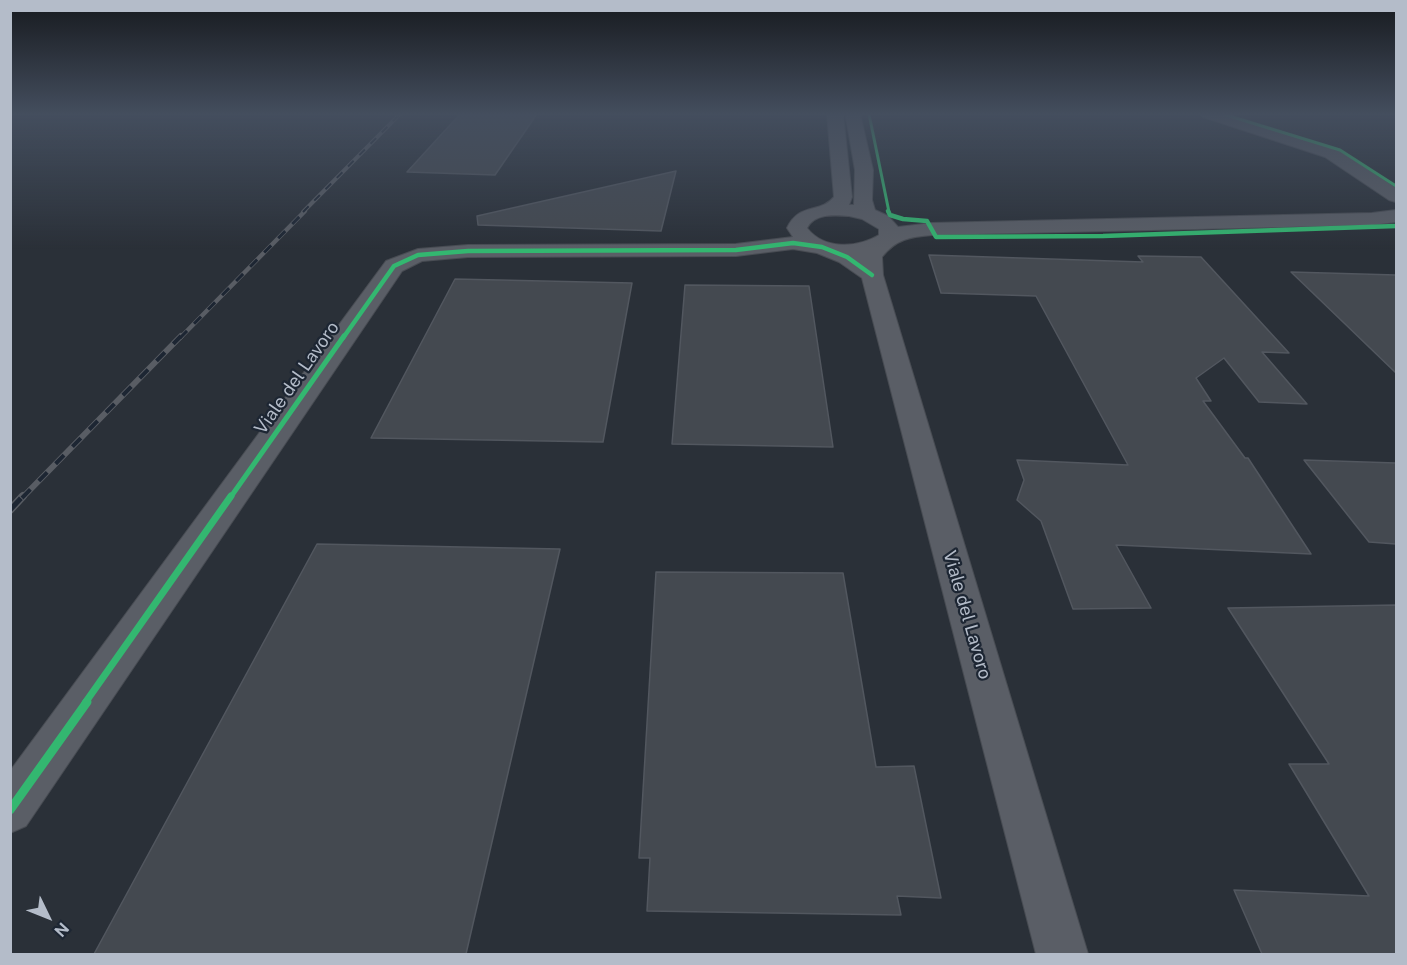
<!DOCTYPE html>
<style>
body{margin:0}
#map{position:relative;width:1407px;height:965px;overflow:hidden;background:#2a3038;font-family:"Public Sans",sans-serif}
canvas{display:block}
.frame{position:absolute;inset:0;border:12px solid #b4bcc9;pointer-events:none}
.north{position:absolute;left:18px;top:887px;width:60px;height:60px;-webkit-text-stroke:4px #1d2633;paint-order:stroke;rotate:133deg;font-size:16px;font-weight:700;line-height:24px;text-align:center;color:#b4bcc9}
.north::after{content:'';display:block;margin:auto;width:21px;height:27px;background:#b4bcc9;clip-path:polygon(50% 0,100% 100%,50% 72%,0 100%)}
</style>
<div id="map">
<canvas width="1407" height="965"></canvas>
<div class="frame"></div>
<div class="north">N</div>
</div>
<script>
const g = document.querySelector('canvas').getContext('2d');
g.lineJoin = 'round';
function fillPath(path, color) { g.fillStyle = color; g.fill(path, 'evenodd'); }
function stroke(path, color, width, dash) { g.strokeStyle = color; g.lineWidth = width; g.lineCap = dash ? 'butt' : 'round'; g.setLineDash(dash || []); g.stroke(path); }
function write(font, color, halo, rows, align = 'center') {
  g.font = font + ' "Public Sans",sans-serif'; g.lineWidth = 4.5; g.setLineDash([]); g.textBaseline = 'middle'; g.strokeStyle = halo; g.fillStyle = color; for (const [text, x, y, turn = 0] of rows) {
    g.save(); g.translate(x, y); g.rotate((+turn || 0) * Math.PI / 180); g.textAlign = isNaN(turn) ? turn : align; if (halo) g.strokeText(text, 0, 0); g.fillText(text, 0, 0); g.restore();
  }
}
const building = new Path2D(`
 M460,114H537L495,175L407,172Z
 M676,171L661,231L478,225L477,216Z
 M929,255L1143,262L1138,256L1201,257L1289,353L1262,352L1307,404L1259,402L1224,358L1196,378L1211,401H1203L1245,458H1248L1311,554L1116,545L1151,608L1073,609L1041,521L1017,500L1024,480L1017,460L1128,465L1036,296L941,293Z
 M1291,272L1396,275V373Z
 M455,279L632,283L603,442L371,438Z
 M685,285L809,286L833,447L672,444Z
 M1304,460L1396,463V544L1369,542Z
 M317,544L560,549L466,954H94Z
 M656,572L843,573L876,767L914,766L941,898L897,896L901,915L647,911L650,858H639Z
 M1396,605V954H1262L1234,890L1369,896L1289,764H1329L1228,608Z`);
const street = new Path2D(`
 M827,114H843L852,197L849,205H854L855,170L846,117L848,114H860L873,170L872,200L875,210L888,216L898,227L932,223L1372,213L1396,210V222L1372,225L932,235C910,237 896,239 882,257L883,275L1088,954H1036L862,278L839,262L817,253L793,249L736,256L468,257L422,261L402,271L26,826L10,833V771L386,261L418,249L468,245L736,244L793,237L787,228C799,202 820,214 834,197ZM849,216L862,219L879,229V235C857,248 824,250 807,228C815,213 835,215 849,216Z
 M1200,114H1223L1337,149L1396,188V202L1389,200L1325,157L1203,117Z`);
const railFar3 = new Path2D(`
 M303,212L400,114`);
const railFar2 = new Path2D(`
 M180,338L305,211`);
const railFar1 = new Path2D(`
 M22,498L181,336`);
const rail = new Path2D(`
 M10,510L23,496`);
const cyclewayFar4 = new Path2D(`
 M869,114L889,212
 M1223,114L1340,150L1396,186`);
const cyclewayFar3 = new Path2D(`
 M888,211L890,215L903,219L927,221L936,237L1103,236L1396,226
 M343,338L394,266L418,255L468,251L736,250L793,243L822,247L847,257L872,275`);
const cyclewayFar2 = new Path2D(`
 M230,498L344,336`);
const cyclewayFar1 = new Path2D(`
 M85,703L231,496`);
const cycleway = new Path2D(`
 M10,810L87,702`);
const streetNames = [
 ["Viale del Lavoro",297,378,-55],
 ["Viale del Lavoro",967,615,74]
];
fillPath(building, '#444950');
stroke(building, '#52575f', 1.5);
stroke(street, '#484c53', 2);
fillPath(street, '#5a5e66');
stroke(railFar3, '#595d64', 4);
stroke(railFar2, '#595d64', 4.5);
stroke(railFar1, '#595d64', 6);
stroke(rail, '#595d64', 8);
stroke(railFar3, '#1d2633', 2, [8]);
stroke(railFar2, '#1d2633', 3, [10]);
stroke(railFar1, '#1d2633', 4, [12]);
stroke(rail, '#1d2633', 5, [16]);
stroke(cyclewayFar4, '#33b770', 3);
stroke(cyclewayFar3, '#33b770', 4.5);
stroke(cyclewayFar2, '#33b770', 5);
stroke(cyclewayFar1, '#33b770', 7);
stroke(cycleway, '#33b770', 9);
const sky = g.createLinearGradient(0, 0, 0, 249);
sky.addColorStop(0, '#171a1f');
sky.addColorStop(0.46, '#444e5e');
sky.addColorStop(1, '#444e5e00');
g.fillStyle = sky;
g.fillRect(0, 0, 1407, 249);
write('18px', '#b4bcc9', '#1d2633', streetNames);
</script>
